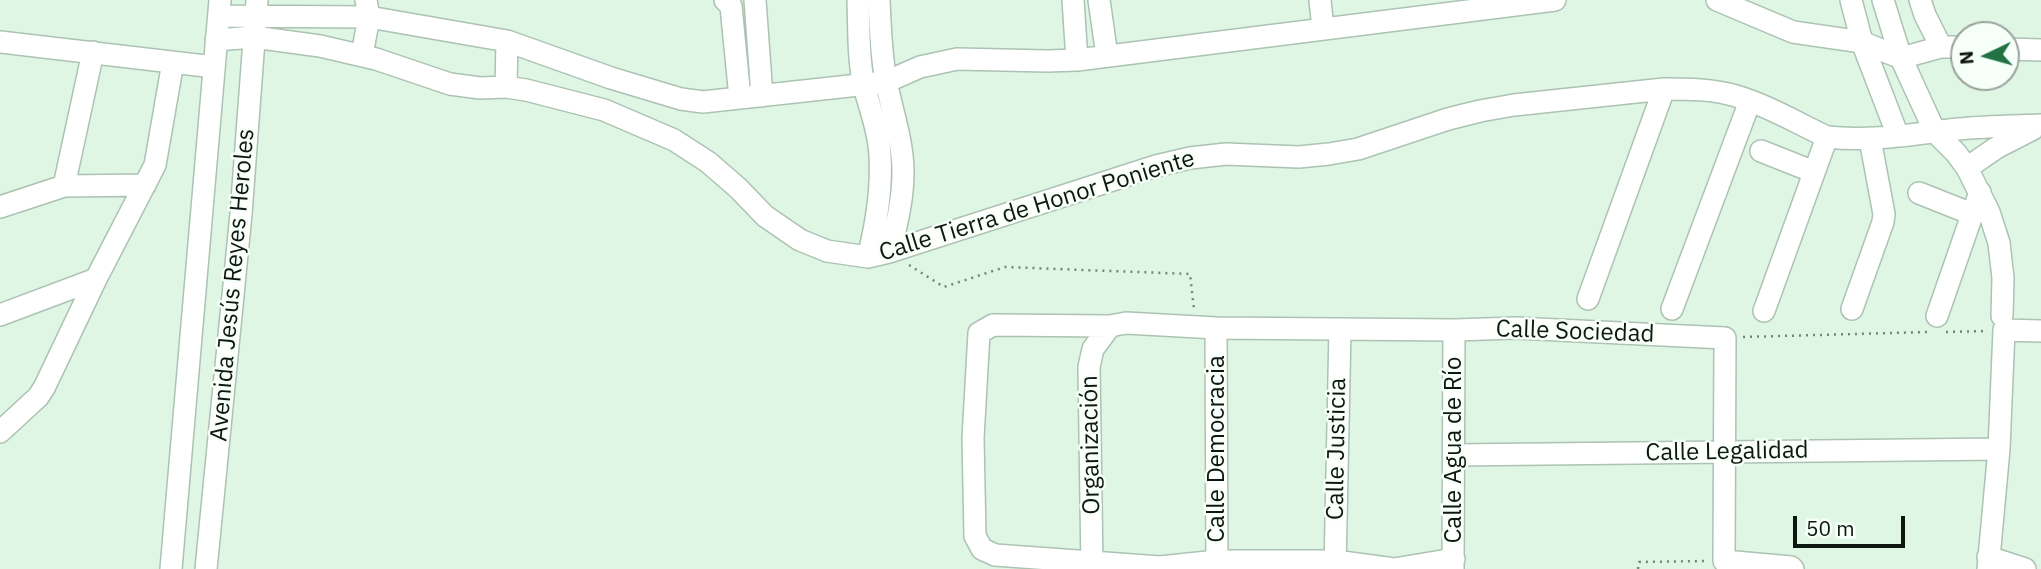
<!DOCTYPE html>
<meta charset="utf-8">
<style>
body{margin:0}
#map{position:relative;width:2041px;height:569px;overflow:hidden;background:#dff6e5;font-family:"IBM Plex Sans",sans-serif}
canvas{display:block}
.north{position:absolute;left:1950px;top:21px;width:70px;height:70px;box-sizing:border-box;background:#f6fff8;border:2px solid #99a29b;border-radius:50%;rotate:265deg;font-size:19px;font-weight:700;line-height:28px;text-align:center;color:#0e1610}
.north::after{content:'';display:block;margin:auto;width:24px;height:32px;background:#217344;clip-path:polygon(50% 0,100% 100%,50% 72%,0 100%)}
.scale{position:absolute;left:1793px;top:516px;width:112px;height:32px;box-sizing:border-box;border:4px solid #0e1610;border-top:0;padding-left:9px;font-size:21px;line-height:24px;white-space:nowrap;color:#0e1610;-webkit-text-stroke:5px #f6fff8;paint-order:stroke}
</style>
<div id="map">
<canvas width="2041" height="569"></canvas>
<div class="north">N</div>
<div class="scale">50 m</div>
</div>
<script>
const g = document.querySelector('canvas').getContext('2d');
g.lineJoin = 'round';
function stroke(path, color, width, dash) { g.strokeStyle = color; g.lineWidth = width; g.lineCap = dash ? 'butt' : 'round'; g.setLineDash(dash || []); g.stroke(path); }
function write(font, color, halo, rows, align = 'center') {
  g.font = font + ' "IBM Plex Sans",sans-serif'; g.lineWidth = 5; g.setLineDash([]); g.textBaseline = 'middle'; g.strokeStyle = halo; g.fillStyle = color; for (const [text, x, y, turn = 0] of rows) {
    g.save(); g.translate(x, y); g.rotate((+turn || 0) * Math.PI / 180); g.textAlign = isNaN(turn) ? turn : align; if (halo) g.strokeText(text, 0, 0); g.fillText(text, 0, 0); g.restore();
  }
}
const path = new Path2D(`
 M909,265L944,287L1005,267L1190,274L1194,309
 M1946,332L1988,331
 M1743,337L1929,332
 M1638,569L1639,562L1707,561`);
const minor = new Path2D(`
 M725,0L731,6L740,98
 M755,0L762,96
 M858,0C859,28 858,59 864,86C870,109 879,131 880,155C882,190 877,222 868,257
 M879,0C880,27 881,54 886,81C892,111 903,141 903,172C903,199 897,226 889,252
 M1073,0L1077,60
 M1099,0L1107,56
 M1320,0L1323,29
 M1717,0L1793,32L1862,42L1901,58L1941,47H1964
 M1851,0L1862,42L1898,136
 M1883,0L1901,58L1935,132L1956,153L1967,168L1989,212L1999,243L2003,278L2002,316
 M1920,0L1925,15L1941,47
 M219,16L369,17L507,41L611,78L681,99L703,102L886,82L920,67L957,59L1047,61L1077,60L1555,0
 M216,40L254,37L320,46L376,59L450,84L480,88L506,87L526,90L604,110L674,140L708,162L738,188L765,216L800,240L827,251L868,257L889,252L1156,166L1190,158L1226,154L1299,157L1329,154L1358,149L1448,119L1480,111L1514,105L1664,89C1688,89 1713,89 1736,96C1767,105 1797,123 1827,137C1871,142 1914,134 1958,129C1986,126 2014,126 2041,125
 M0,42L214,67
 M2006,49L2041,50
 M362,55L369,17L366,0
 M506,87L507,41
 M1761,151L1814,172
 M1967,168L1996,148L2033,129
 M64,186L93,52
 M1919,193L1972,214
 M0,207L64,186L145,185
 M1588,299L1664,89
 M1672,309L1750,101
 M1852,309L1883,222L1884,214L1870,139
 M1764,311L1827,137
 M0,315L96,279
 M1937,316L1980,192
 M1216,328L1217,569
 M0,432L38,397L44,388L96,279L155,165L173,62
 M1454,455L1999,449
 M1988,557L2025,569
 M171,569L220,0
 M206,569L241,214L257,0
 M1092,569L1089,367L1093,349L1110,326
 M1335,569L1340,329
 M1394,569L1335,561H1217L1160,567L995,555L982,549L975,536L973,438L979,333L993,325L1110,326L1126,323L1216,328L1454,330L1516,328L1725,338L1724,561L1791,567L1793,569
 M1394,569L1454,559
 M1453,569L1454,330
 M1988,569L1999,449L2004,330L2041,331`);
const streetNames = [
 ["Calle Tierra de Honor Poniente",1037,206,-17],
 ["Avenida Jesús Reyes Heroles",233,285,-85],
 ["Calle Sociedad",1575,332,2],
 ["Organización",1091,445,-91],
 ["Calle Democracia",1217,449,-90],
 ["Calle Justicia",1337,449,-89],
 ["Calle Agua de Río",1454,450,-90],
 ["Calle Legalidad",1727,452,-1]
];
stroke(minor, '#acc2b2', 24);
stroke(path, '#748478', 2.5, [2, 5]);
stroke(minor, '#fff', 21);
write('24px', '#0e1610', '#f6fff8', streetNames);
</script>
